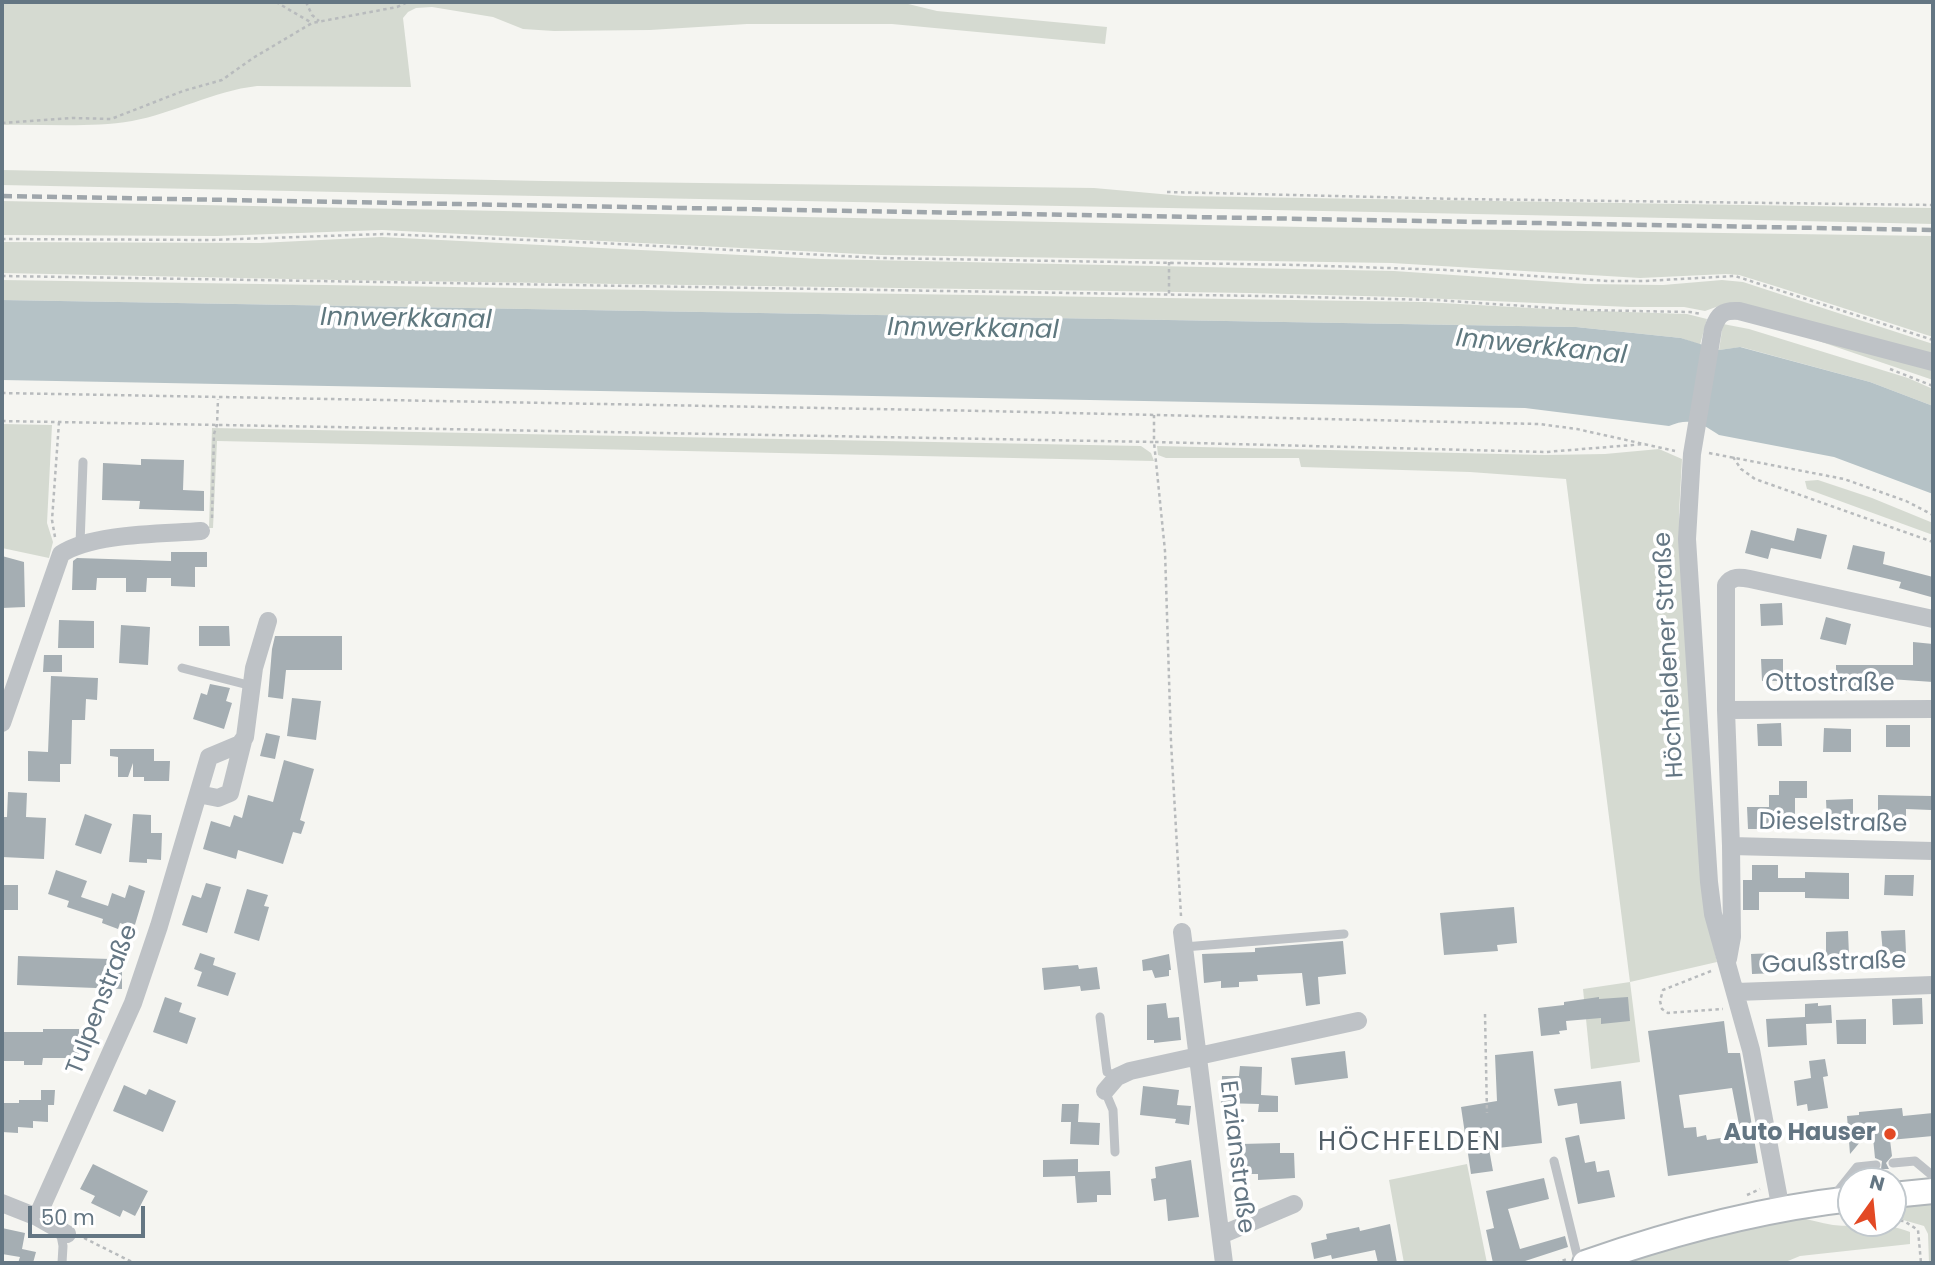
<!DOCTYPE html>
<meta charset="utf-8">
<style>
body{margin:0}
#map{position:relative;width:1935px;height:1265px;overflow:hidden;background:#f5f5f1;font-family:Poppins,sans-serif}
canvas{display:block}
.frame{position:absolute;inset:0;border:4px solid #647683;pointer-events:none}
.north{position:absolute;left:1837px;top:1167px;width:70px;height:70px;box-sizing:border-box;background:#fff;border:2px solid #c1c8cd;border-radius:50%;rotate:15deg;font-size:19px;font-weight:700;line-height:28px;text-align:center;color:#647683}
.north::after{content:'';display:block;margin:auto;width:24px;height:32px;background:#e34924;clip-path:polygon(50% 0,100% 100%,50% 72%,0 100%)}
.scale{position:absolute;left:28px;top:1206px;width:117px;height:32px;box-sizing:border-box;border:4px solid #647683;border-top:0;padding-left:9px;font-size:21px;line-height:24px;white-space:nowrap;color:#647683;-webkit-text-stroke:5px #fff;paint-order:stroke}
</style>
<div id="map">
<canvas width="1935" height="1265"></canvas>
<div class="frame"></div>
<div class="north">N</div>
<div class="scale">50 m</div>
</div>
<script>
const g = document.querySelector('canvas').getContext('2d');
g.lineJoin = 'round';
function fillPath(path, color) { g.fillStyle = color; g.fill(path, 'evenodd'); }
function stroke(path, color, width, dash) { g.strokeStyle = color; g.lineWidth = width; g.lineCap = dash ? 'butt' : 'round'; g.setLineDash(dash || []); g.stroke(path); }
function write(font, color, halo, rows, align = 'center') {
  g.font = font + ' Poppins,sans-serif'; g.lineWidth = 7; g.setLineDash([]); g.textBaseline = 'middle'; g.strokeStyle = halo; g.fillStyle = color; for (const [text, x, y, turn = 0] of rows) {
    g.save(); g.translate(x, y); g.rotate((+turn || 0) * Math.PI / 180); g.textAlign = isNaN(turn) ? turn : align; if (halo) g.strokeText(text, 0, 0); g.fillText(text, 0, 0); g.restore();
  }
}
const green = new Path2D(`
 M2,2H900L937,11L1107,27L1105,44L892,24H747L650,30L554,31L523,29L493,17L432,7L416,8L408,12L403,18L411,87L257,86C213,91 175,113 132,121C90,128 44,124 2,125Z
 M2,170L544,181L1094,188L1183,196L1933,208V224C1289,209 646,199 2,185Z
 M2,201L1305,227L1933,236V337L1778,287L1739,275L1726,274L1640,278L1392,263L881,255L382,230L217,236L2,235Z
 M381,237L821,259L1394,271L1586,284L1663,285L1722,280L1743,282L1933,344V356L1727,303L1705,311L1684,307H1629L1400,297L1250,293L337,280L2,273V242L260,243Z
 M2,280L1424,302L1567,310L1687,314L1707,319L1700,345L1681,338L1576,327L2,300Z
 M1723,324L1749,329L1908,378L1933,389V406L1870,382L1741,347L1719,350Z
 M1798,334L1933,368V380Z
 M2,424L52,425L47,523L53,542L49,558L2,548Z
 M212,428L1141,446L1151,453L1154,461L217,441L213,528H209Z
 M1157,446L1545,455L1605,454L1659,449L1682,459L1679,513L1704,904L1717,962L1630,982L1640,1062L1591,1069L1583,989L1630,982L1566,479L1470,472L1301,467L1299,458H1166L1158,455Z
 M1818,480L1872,498L1933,523V535L1807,489L1805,481Z
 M1467,1164L1487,1263H1404L1389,1180Z
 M1933,1201V1263H1929L1928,1234L1924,1226L1893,1217V1206Z
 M1795,1217C1808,1219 1821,1223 1833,1225C1860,1228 1884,1221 1910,1232V1244L1800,1256L1783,1263H1615L1704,1235Z`);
const water = new Path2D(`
 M2,300L1576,327L1681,338L1719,350L1740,347L1870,382L1933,406V494L1834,457L1719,435C1702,423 1689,417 1669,426L1525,408L2,380Z`);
const building = new Path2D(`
 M141,459L184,460L183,490L204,491V511L139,509L140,501L102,500L103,463L141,465Z
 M1797,528L1827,535L1821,559L1771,548L1768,559L1745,553L1751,530L1794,541Z
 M1853,545L1885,552L1883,564L1933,577L1931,597L1899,588L1901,582L1847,569Z
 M171,552H207V567H195V587L171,586V578H147L146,592H126V578H97L96,590H72L73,561L77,558L171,561Z
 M2,556L24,562L25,607L2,608Z
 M1782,603L1783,625L1761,626L1760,604Z
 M1826,617L1851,624L1846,645L1820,639Z
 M59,620L94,621V648H58Z
 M121,625L150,627L148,665L119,663Z
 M199,626H229L230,646H199Z
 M275,636H342V670H286L283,699L268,697L272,649Z
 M1913,642L1933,644V682L1875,678V691H1836V665H1913Z
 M44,655H62V672H43Z
 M1761,659H1783V681H1762Z
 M51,676L98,678L97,700L86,699L85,720H72L71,764H60V782L28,781V751L48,752Z
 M210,684L230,688L226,701L232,703L224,729L193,719L201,693L207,695Z
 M292,698L321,701L316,740L287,736Z
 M1781,723L1782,746H1758L1757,724Z
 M1886,725H1910V747H1886Z
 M1824,728L1851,729V752H1823Z
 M266,733L280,736L275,759L260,756Z
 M110,749H154V761H170L169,781H144V777H133V763L128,777H118V757L110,756Z
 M284,760L314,769L300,820L305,822L301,834L293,832L283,864L238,850L236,859L203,849L211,821L230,827L234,815L242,818L248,795L273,802Z
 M1779,781H1807V798H1795V824L1769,825V829H1748L1747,807H1769V795H1779Z
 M8,792L27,793L26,817L46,818L44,859L2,857V817H7Z
 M1878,795L1932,796L1931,810L1906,809V818H1878Z
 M1853,799V819L1827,820L1826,800Z
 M85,814L112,824L101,854L75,845Z
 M133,814L151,815V833H162L161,860L147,859V863L129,862Z
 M1752,865H1778V878H1805V872L1849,873V899L1805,898V892H1759V910H1743V880H1752Z
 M56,870L87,881L81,897L108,906L112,893L125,898L129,885L145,891L134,928L120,923L118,929L102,923L103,919L67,907L69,901L48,894Z
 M1885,875H1914L1913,896L1884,895Z
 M206,883L221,887L207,933L182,925L192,895L201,898Z
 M2,885H18V910H2Z
 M247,889L268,895L264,906L269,907L259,941L234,933Z
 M1514,907L1517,943L1497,945L1498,951L1444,955L1440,913Z
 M1905,930L1906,953L1883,954L1881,931Z
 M1848,931L1849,955L1826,956V932Z
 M1343,941L1346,974L1318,977L1320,1004L1306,1006L1302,973L1257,975L1258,981L1239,982V987L1221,988V981L1204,983L1202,954L1255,952V948Z
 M200,953L215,958L213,965L236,973L228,996L197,986L202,972L194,969Z
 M1776,953L1777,973L1752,974L1751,954Z
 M1169,954L1171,970H1169V976L1155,978L1152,970L1143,971L1142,960Z
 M18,956L110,959V966H122V989L17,985Z
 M1078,965L1079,969L1097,967L1100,989L1081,991L1080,986L1044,990L1042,968Z
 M165,997L182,1003L179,1012L196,1018L187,1044L153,1032Z
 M1599,997V999L1628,997L1630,1021L1601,1024V1018L1566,1021L1567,1030L1559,1031L1560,1034L1541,1036L1538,1008L1564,1005V1002Z
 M1922,998L1923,1024L1893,1025L1892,999Z
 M1166,1003L1168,1018L1179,1017L1181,1040L1154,1043V1040H1147V1005Z
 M1818,1003V1006L1831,1005L1832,1023L1806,1024L1807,1045L1768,1047L1766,1019L1805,1017V1004Z
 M1866,1019V1044H1837L1836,1020Z
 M1724,1021L1728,1053H1740L1758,1163L1668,1176L1648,1031ZM1732,1088L1741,1135L1707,1140L1706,1135L1697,1137L1696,1127L1684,1128L1679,1095Z
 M43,1029H79V1058H43L42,1065H24V1061H2V1032H43Z
 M1345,1051L1348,1078L1295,1085L1291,1058Z
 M1533,1051L1542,1143L1489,1149L1493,1171L1471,1174L1461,1107L1497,1101L1495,1055Z
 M1825,1059L1828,1076L1823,1077L1828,1108L1808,1111L1807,1104L1797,1106L1794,1081L1811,1078L1809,1061Z
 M1240,1066L1262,1067L1261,1095L1278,1096V1112H1258L1259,1104L1221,1103L1222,1076H1239Z
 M1621,1081L1625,1119L1580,1124L1577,1103L1558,1106L1554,1089Z
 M124,1085L146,1095L149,1089L176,1101L163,1132L113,1111Z
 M1143,1086L1179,1090L1177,1105L1191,1106L1189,1125L1175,1123L1176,1119L1140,1115Z
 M41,1090H55L54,1105H48V1122L33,1121V1128L18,1127V1133L2,1132L4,1103H19V1100H41Z
 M1062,1104H1079L1078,1122L1100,1123L1099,1145L1070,1144L1071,1122H1061Z
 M1902,1108L1903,1116L1933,1113V1136L1890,1140L1892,1156L1886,1163L1889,1169H1881L1882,1161L1875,1158L1872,1128L1850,1154L1847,1116L1859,1115V1112Z
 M1579,1135L1585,1163L1595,1161L1597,1172L1609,1170L1615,1197L1578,1204L1565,1138Z
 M1280,1143V1153H1294L1295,1178L1258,1180V1174H1242L1241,1144Z
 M1078,1159V1172L1110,1171L1111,1195H1097V1202L1077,1203L1075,1176L1043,1177V1160Z
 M1191,1160L1199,1217L1168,1221L1166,1199L1154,1201L1151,1179L1156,1178L1155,1167Z
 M93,1164L148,1191L135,1216L123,1210L120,1217L91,1203L95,1196L80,1189Z
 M1544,1178L1549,1199L1508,1209L1520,1249L1565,1236L1568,1247L1519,1263H1493L1486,1230L1494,1228L1486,1191Z
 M1390,1224L1397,1263H1378L1375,1250L1332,1259L1331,1255L1314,1259L1311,1243L1327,1239L1326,1234L1359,1227L1360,1231Z
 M2,1228L25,1233L22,1249L36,1252L33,1263H18L20,1257L2,1254Z`);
const path = new Path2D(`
 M276,2L312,23
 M306,2L312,15L319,21
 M2,123L72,118L111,119L183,91L222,80L253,58L312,23L397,7L408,2
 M1167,192L1459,199L1933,205
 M2,239L210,240L384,234L600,243L881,258L1297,265L1447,270L1608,281H1644L1735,276L1933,340
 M1169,262V294
 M2,276L1260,296L1435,300L1582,310L1690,312L1702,314
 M1890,369L1933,386
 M2,393L985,411L1539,424L1577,429L1675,451
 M2,421L1154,442V415
 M1709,453L1844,479L1906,501L1933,515
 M1733,457L1741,469L1755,479L1933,542
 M212,518L214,434L217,425L218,399
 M55,537L52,520L59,422
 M1181,916L1171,742L1165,551L1154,442L1546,452L1645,444
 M1711,971L1663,990L1660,1001L1662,1009L1668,1013L1723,1009
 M1485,1014L1487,1113
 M1863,1181L1881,1179
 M1747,1195L1760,1189
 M1893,1220L1904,1221L1918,1230L1921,1263
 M84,1238L134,1263
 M1556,1263L1567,1259`);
const lane = new Path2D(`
 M80,544L83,462
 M182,668L252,686
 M1184,947L1344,934
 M1100,1017L1107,1072L1117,1077
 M1105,1091L1113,1110L1115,1152
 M1554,1161L1579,1263
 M1893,1163L1915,1161L1933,1176
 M1833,1197L1857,1167L1876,1165
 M60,1230L63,1246L62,1263`);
const street = new Path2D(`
 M1726,710L1933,709
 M2,723L61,554C92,533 162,534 201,531
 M198,794L218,798L230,793L243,741
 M1731,846L1933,851
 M1182,932L1224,1263
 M1728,959L1732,937L1731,846L1726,710V585C1732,576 1740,577 1750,579L1933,619
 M1736,992L1933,985
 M1105,1091L1117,1077L1130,1071L1358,1021
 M2,1203L37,1217L67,1234
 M1781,1210L1751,1050L1713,914L1709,882L1687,539L1692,454L1713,329C1718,314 1723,310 1739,311L1933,362
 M37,1217L133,1003L159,926L209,757L240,744L245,737L254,668L268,621
 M1221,1235L1294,1204`);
const secondary = new Path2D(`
 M1893,1195L1933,1191
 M1585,1263C1671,1233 1760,1209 1851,1199`);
const rail = new Path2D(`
 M2,196L1933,230`);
const markers = [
 [1890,1134,7,"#e34924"]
];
const streetNames = [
 ["Höchfeldener Straße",1670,655,-93],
 ["Ottostraße",1830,685],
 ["Dieselstraße",1833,824,1],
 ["Gaußstraße",1834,964,-2],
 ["Tulpenstraße",103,1000,-69],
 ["Enzianstraße",1236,1157,83]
];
const poiNames = [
 ["Auto Hauser",1876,1134]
];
const waterNames = [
 ["Innwerkkanal",406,320,1],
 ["Innwerkkanal",973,330,1],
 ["Innwerkkanal",1541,348,6]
];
const neighbourhoodNames = [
 ["HÖCHFELDEN",1410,1143]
];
fillPath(green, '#d5dad1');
fillPath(water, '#b5c2c6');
fillPath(building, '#a5aeb3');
stroke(secondary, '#b0b6ba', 28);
stroke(path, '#b8bbbd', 2.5, [3.5, 3.5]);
stroke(lane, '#bec2c6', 9);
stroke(street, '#bec2c6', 18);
stroke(secondary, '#fff', 24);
stroke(rail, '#9fa6ab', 4.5, [10, 5]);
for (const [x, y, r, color] of markers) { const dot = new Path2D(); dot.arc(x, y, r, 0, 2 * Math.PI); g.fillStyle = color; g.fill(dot); stroke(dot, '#fff', 2.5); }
write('24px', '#647683', '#fff', streetNames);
write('bold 24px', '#647683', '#fff', poiNames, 'right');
write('italic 26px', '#5f787f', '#fff', waterNames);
g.letterSpacing = '2px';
write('26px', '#525f68', '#fff', neighbourhoodNames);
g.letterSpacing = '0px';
</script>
